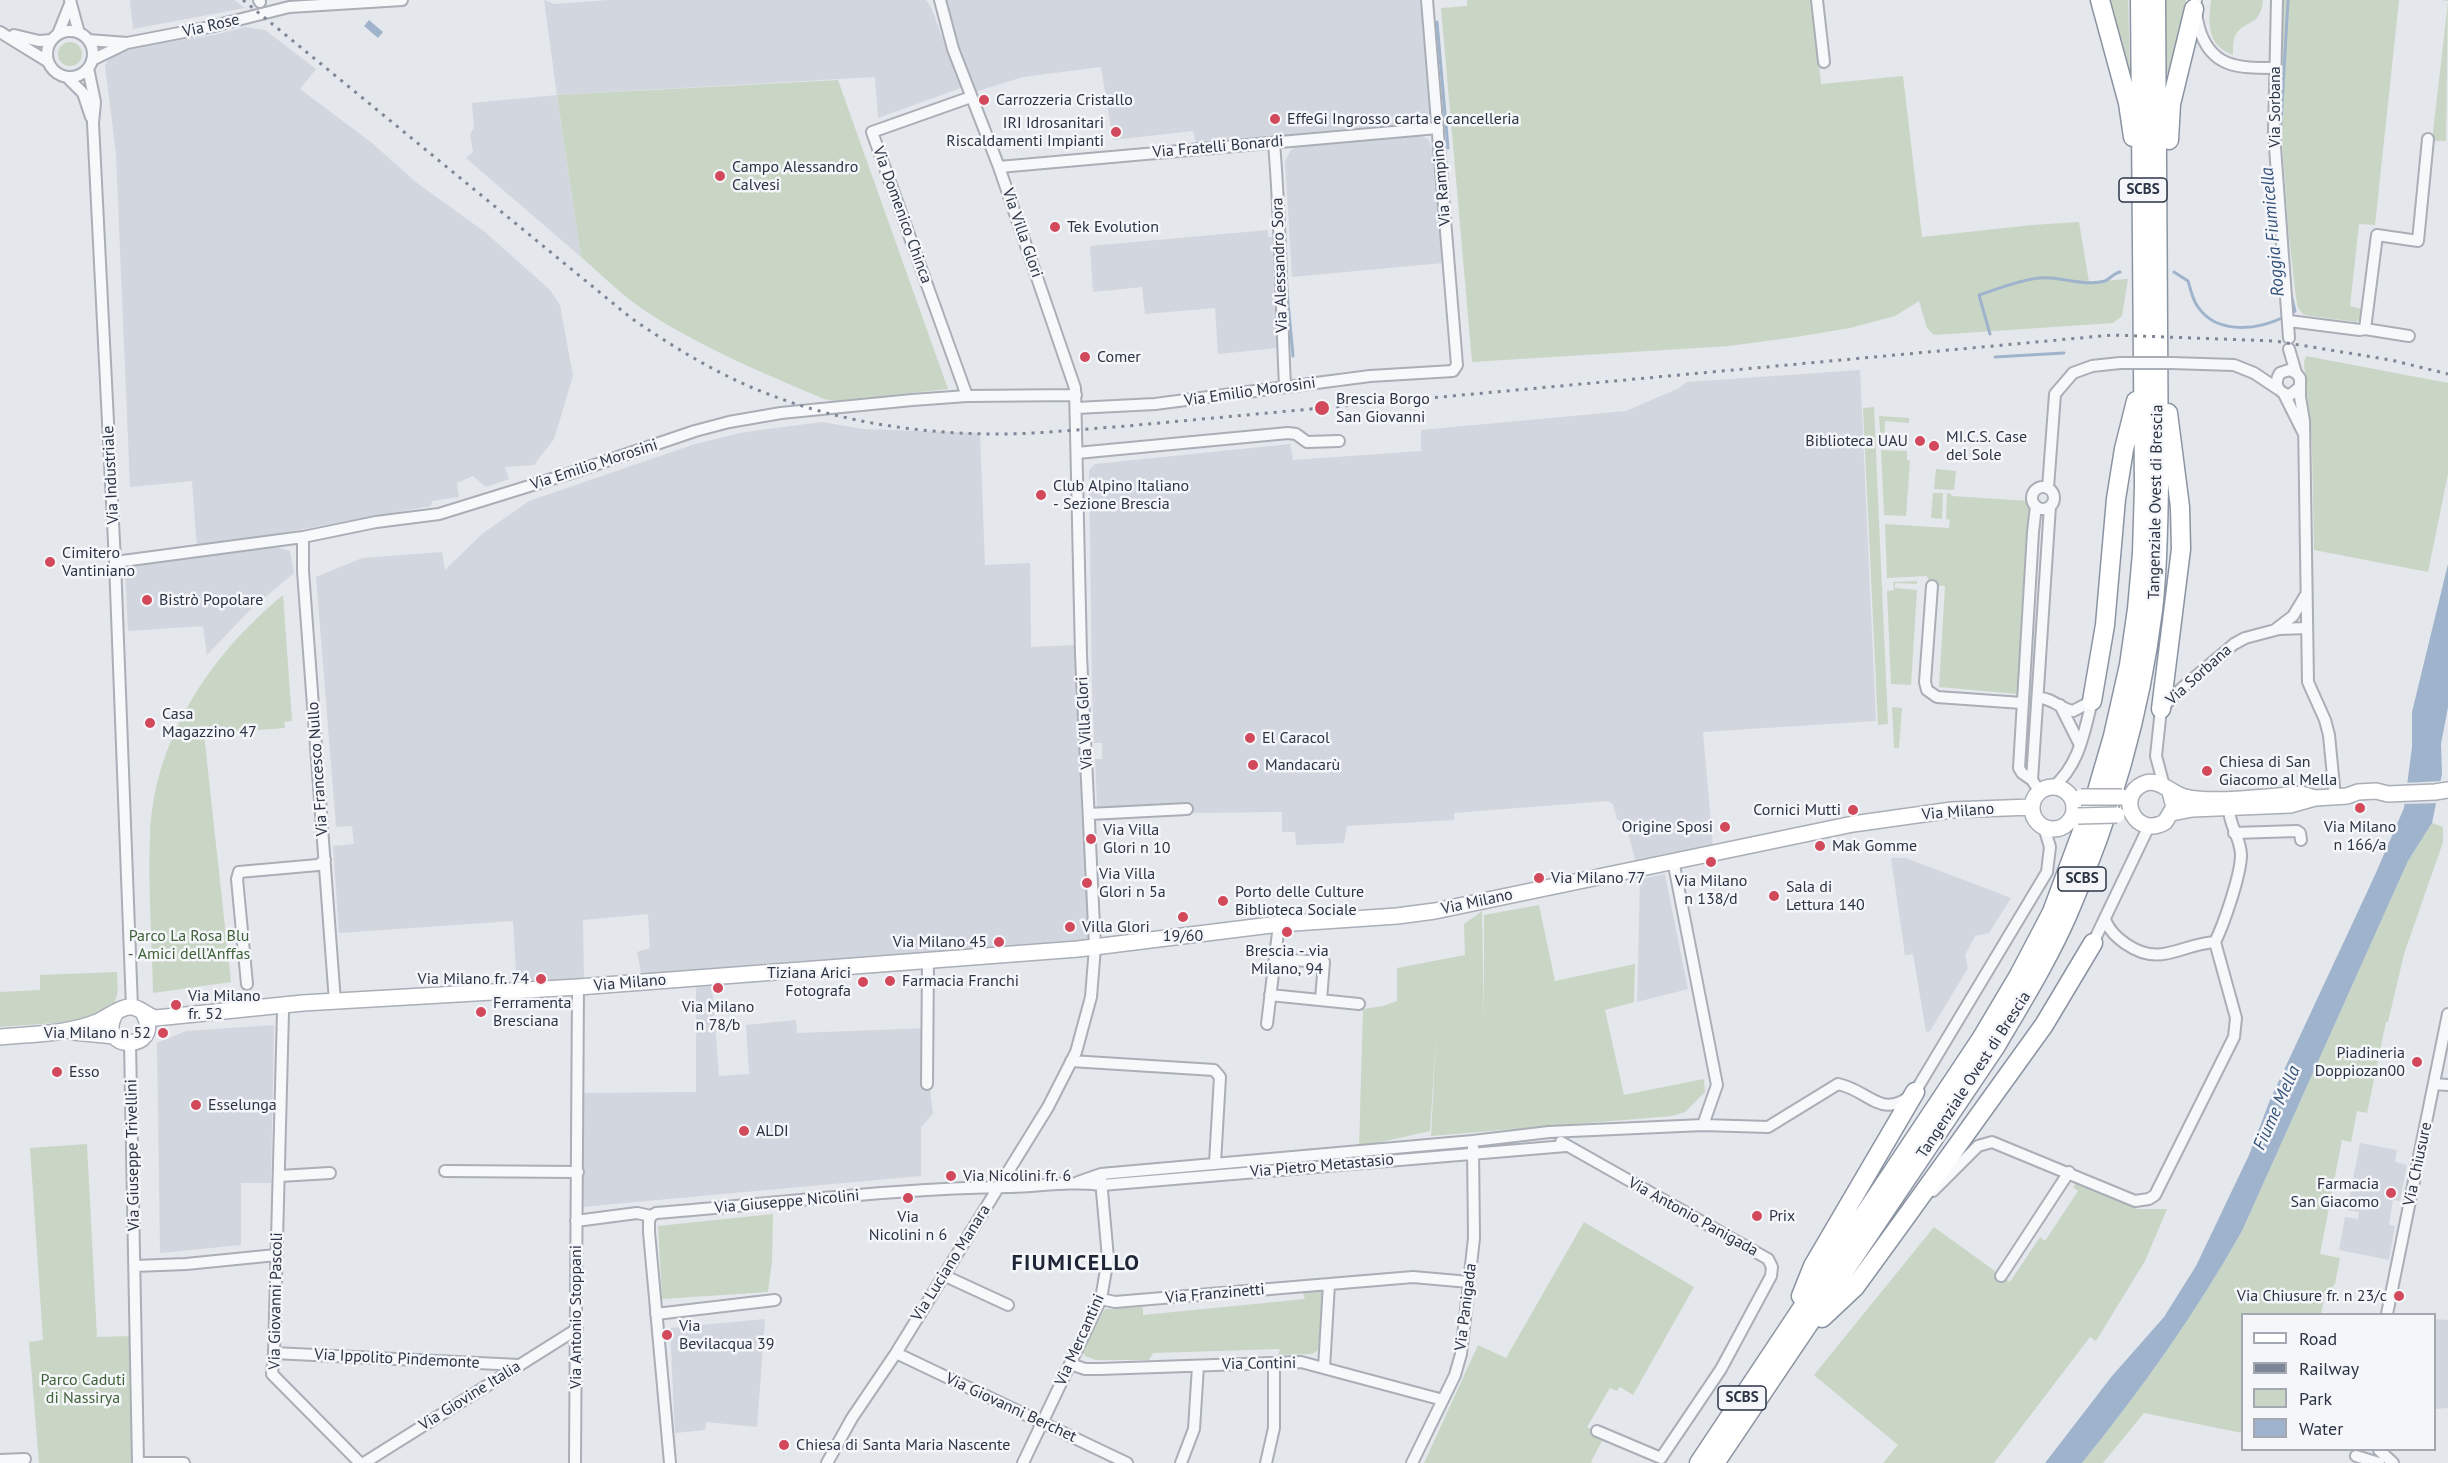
<!DOCTYPE html>
<meta charset="utf-8">
<style>
body{margin:0}
#map{position:relative;width:2448px;height:1463px;overflow:hidden;background:#e4e7ec;font-family:"PT Sans",sans-serif}
canvas{display:block}
.legend{position:absolute;left:2241px;top:1313px;width:195px;height:138px;box-sizing:border-box;background:#f4f6f9;border:2px solid #a4a8b1;margin:0;padding:8px 10px;list-style:none;font-size:18px;color:#2b3445}
.legend li{display:flex;align-items:center;gap:12px;height:30px}
.legend b{width:30px;border:2px solid #a4a8b1}
</style>
<div id="map">
<canvas width="2448" height="1463"></canvas>
<ul class="legend">
<li><b style="height:8px;background:#fff"></b>Road</li>
<li><b style="height:8px;background:#7d8696"></b>Railway</li>
<li><b style="height:16px;background:#c9d6c5"></b>Park</li>
<li><b style="height:16px;background:#9fb4cc"></b>Water</li>
</ul>
</div>
<script>
const g = document.querySelector('canvas').getContext('2d');
g.lineJoin = 'round';
function fillPath(path, color) { g.fillStyle = color; g.fill(path, 'evenodd'); }
function stroke(path, color, width, dash) { g.strokeStyle = color; g.lineWidth = width; g.lineCap = dash ? 'butt' : 'round'; g.setLineDash(dash || []); g.stroke(path); }
function write(font, color, halo, rows, align = 'center') {
  g.font = font + ' "PT Sans",sans-serif'; g.lineWidth = 5; g.setLineDash([]); g.textBaseline = 'middle'; g.strokeStyle = halo; g.fillStyle = color; for (const [text, x, y, turn = 0] of rows) {
    g.save(); g.translate(x, y); g.rotate((+turn || 0) * Math.PI / 180); g.textAlign = isNaN(turn) ? turn : align; if (halo) g.strokeText(text, 0, 0); g.fillText(text, 0, 0); g.restore();
  }
}
const built = new Path2D(`
 M130,0H234L245,8L133,29Z
 M544,0L554,4L609,0H926L931,7L961,88L878,118L875,77L557,95L581,257L466,158L473,152L470,134L474,128L472,103L557,95Z
 M946,0H1420L1433,121L1196,143L1193,131L1113,140L1101,67L1023,77L975,92L950,23Z
 M245,27L265,30L316,69L300,89L372,143L417,183L485,232L550,290L560,305L573,376L554,439L534,465L505,467L509,479L486,487L473,476L457,483L459,497L432,501L431,506L197,548L192,481L130,487L116,154L105,65L110,57L137,46L215,35Z
 M1417,135L1428,139L1433,149L1443,263L1292,277L1285,161L1291,150L1297,146Z
 M1268,230V237H1272L1277,348L1218,354L1215,308L1145,314L1142,287L1093,292L1090,246Z
 M1860,370L1876,721L1703,732L1713,847L1636,863L1625,823L1617,819L1613,804L1608,801L1454,813V820L1347,826L1344,843L1296,845L1295,832H1282V812L1191,813L1190,805L1097,807L1095,759H1102V743H1094L1092,685L1089,470L1095,464L1290,444L1293,460L1421,451V430L1626,411L1677,389L1687,382Z
 M822,422L863,429L980,433L985,565L1030,563L1031,647L1074,645L1092,942L642,978L637,952L650,948L648,914L583,920L584,982L517,988L513,921L339,933L333,846L354,844L352,826L336,827L316,577L362,558L442,552L445,570L482,534L529,501L695,444L745,432Z
 M276,547L290,551L294,573L250,610L207,655L203,626L128,631L125,571L129,565Z
 M1891,858H1906L2011,898L1989,933L1975,936L1965,955L1968,968L1930,1031L1926,1032L1913,954L1905,955Z
 M1665,874L1688,989L1637,1002L1640,879Z
 M712,986L719,1076L749,1074L746,1025L796,1020L797,1033L930,1028L929,1083L933,1114L921,1127V1176L581,1207L582,1093L696,1092V987Z
 M274,1025L271,1183H241V1245L160,1253L157,1043L186,1031Z
 M2360,1143L2397,1150L2395,1162L2407,1165L2400,1201L2393,1200L2390,1218L2389,1225L2395,1226L2389,1260L2339,1250L2345,1217L2358,1219L2359,1212L2347,1210Z
 M765,1319L757,1427L706,1422L705,1430L675,1433L670,1328Z
 M2435,1319L2448,1320V1408L2435,1409Z`);
const green = new Path2D(`
 M1467,0H1813L1821,84L1903,76L1922,237L2032,225L2079,222L2089,282L2128,279L2122,316L2113,323L1934,335L1927,328L1919,301L1895,316L1850,328L1796,337L1729,346L1472,362L1441,8L1467,6Z
 M2106,0H2128L2130,78Z
 M2164,0H2186L2170,73H2166Z
 M2211,0H2263C2260,29 2245,18 2235,36C2233,41 2233,49 2233,55C2207,45 2208,24 2211,0Z
 M2283,0H2399L2375,225L2359,224L2350,306L2362,309L2360,319L2357,322L2304,315L2298,308L2296,298L2288,228L2281,123Z
 M2442,0H2448L2446,141H2432L2448,1Z
 M58 54a12 12 0 1 1 24 0a12 12 0 1 1-24 0Z
 M838,80L948,389L835,401L824,399C763,373 700,347 644,310C621,295 601,274 581,257L557,95Z
 M2306,356L2448,383V474L2428,572L2314,550L2312,446L2304,362Z
 M1874,407L1888,724L1878,725L1863,408Z
 M1879,416L1909,418V423L1885,421L1884,446H1881Z
 M1881,450L1907,451V460L1910,461L1906,516L1884,515Z
 M1936,469L1956,471L1954,490L1934,489Z
 M1933,493H1943L1942,519L1931,518Z
 M1947,493L1951,494L1952,496L2030,501L2018,694L1939,687L1945,586L1930,585L1927,576L1887,578L1885,524L1949,528L1950,520L1946,519Z
 M1917,581V584L1895,583V588L1917,590L1911,685L1891,684L1887,591L1894,590L1893,582Z
 M283,595L292,721L284,722L285,728L204,734L231,982L153,993C152,941 148,889 150,837C153,740 210,655 283,595Z
 M1892,707L1902,708L1899,748H1894Z
 M2432,823L2443,827V842L2404,954L2388,1022H2386L2367,1113L2357,1111L2351,1142L2342,1140L2320,1254L2340,1258L2335,1284L2325,1295L2321,1314H2242V1433L2144,1413L2103,1463H2082C2141,1390 2196,1313 2242,1231L2408,861Z
 M1539,905L1555,981L1635,964L1634,1002L1605,1010L1624,1095L1704,1079L1705,1092L1685,1112L1672,1116L1431,1136L1436,1036L1430,1131L1359,1147L1363,1009L1383,1006L1397,1001V968L1465,955L1464,924L1482,911L1484,1022V915Z
 M117,972C117,982 120,995 113,1004C98,1025 26,1024 0,1027V992L40,990V975Z
 M87,1144L97,1337L131,1336L134,1463H39L29,1342L43,1340L30,1148Z
 M2076,1183L2138,1209H2167L2145,1261L2096,1341L2090,1337L1994,1463H1883L1898,1445L1814,1375L1934,1227L2010,1282L2040,1237L2045,1241L2078,1191L2073,1187Z
 M773,1214L772,1261L768,1292L662,1299L658,1226Z
 M1584,1222L1694,1287L1633,1395L1620,1387L1617,1391L1610,1388L1587,1427L1604,1437L1591,1462L1592,1463H1424L1478,1345L1506,1358Z
 M1321,1290L1323,1293L1318,1350L1312,1354L1278,1355L1280,1349L1153,1353L1149,1360H1096L1085,1356L1082,1350L1105,1309L1143,1307V1315L1305,1299L1302,1291Z`);
const water = new Path2D(`
 M369,20L383,32L378,38L364,26Z
 M2448,564V707L2441,744L2442,774L2432,823L2408,861L2242,1231C2196,1313 2141,1390 2082,1463H2045L2112,1376L2164,1317L2196,1266L2249,1155L2270,1100L2375,875L2404,808L2412,747V712Z`);
const pier = new Path2D(`
 M2443,781L2440,803L2402,804L2404,783Z`);
const stream = new Path2D(`
 M1437,22L1448,148
 M2280,141L2288,0
 M2174,272L2188,281C2191,290 2192,299 2198,307C2217,335 2258,330 2284,317
 M1286,281L1293,356
 M2290,314L2295,311L2291,294
 M1990,334L1979,295C1998,289 2019,280 2039,278C2061,276 2083,287 2105,281C2110,279 2114,273 2120,272
 M1995,357L2064,353`);
const minor = new Path2D(`
 M70,0L79,33
 M259,0L260,2
 M1817,0L1824,62
 M2196,0C2194,10 2197,18 2199,28C2211,68 2238,68 2274,68
 M2277,0L2274,133L2289,338
 M47 54a23 23 0 1 1 46 0a23 23 0 1 1-46 0Z
 M0,32L47,61
 M58,34L70,4
 M14,35L39,41L52,40
 M88,40L127,43L210,27L289,7L402,0
 M92,60L127,43
 M88,68L95,102L93,123L115,562L132,1007
 M67,77L83,93L91,117
 M1274,143C1281,224 1281,305 1285,386
 M999,167L1438,128
 M2289,321L2360,330L2365,329L2377,235L2418,241L2428,139
 M2365,329L2409,336
 M2289,349L2296,373L2300,378V397L2304,421L2308,682L2325,720L2329,735L2335,797
 M2171,363L2234,365L2254,373L2278,389
 M2296,373L2289,370L2280,373C2273,384 2278,393 2290,395L2300,387
 M2284,394L2303,432
 M967,396L872,132L971,97
 M1076,408L1155,404L1370,376L1453,371L1457,365L1427,0
 M1077,453L1288,433L1296,434L1307,442L1339,441
 M2032 498a11 11 0 1 1 22 0a11 11 0 1 1-22 0Z
 M2048,488L2055,394L2073,373L2092,366L2120,363
 M2036,506L2033,532L2019,768L2022,773L2032,780L2040,792
 M303,537V571L335,1002
 M115,562L303,537L376,522L439,514L568,474L695,431L729,422L781,413L912,400L967,396L1076,395
 M1932,586L1925,682L1927,690L1937,697L2022,703
 M2276,629L2293,616L2305,596
 M2039,698C2053,698 2060,709 2073,711L2092,701
 M2060,705L2080,745
 M2032,780L2050,506
 M2164,786L2156,756L2161,709L2182,688L2234,644L2245,638L2279,629L2307,628
 M2052,788C2079,766 2084,733 2092,701
 M1089,814L1187,809
 M2234,833L2297,831L2300,833L2301,840
 M1673,860L1717,1085L1703,1125
 M2105,920C2110,931 2116,937 2126,944C2161,968 2180,944 2215,942
 M2215,942C2224,924 2241,874 2241,855C2241,839 2229,825 2229,809
 M2093,943L2149,826
 M1275,959L1324,962L1321,1000
 M247,984L237,879L239,872L318,865L325,860
 M1270,995L1359,1004
 M283,1012L274,1353L272,1374L360,1463
 M1267,1024L1279,924
 M130,1043L138,1463
 M1071,1061L1214,1070L1220,1077L1215,1163
 M927,1084L928,959
 M2434,1084L2448,1085
 M1561,1142L1768,1259L1772,1267L1771,1276L1721,1369L1661,1458L1597,1431
 M445,1171L578,1172
 M279,1176L330,1173
 M1078,1182L1101,1174L1473,1141L1549,1132L1703,1125L1768,1127L1838,1084C1871,1091 1882,1122 1915,1092L2047,872L2050,847L2044,827
 M1933,1191L1978,1146L1992,1142L2135,1201L2149,1199L2155,1195L2234,1037L2236,1018L2215,942
 M651,1216L649,1221V1232L670,1463
 M576,1221L637,1213L651,1216L656,1213C774,1204 892,1188 1011,1187C1042,1186 1071,1181 1102,1185L1566,1146
 M135,1266L186,1264L276,1255
 M943,1275L1008,1305
 M2001,1276L2069,1172
 M1101,1299L1115,1302L1413,1277L1469,1282
 M656,1314L775,1300
 M2387,1314L2448,1014
 M274,1353L519,1365
 M896,1353L1127,1463
 M1070,1364L1085,1369H1100L1301,1362L1443,1400
 M1324,1368L1329,1284
 M2379,1450L2393,1463
 M2356,1456L2379,1463
 M0,1460L25,1459
 M138,1463H184
 M364,1463L577,1329
 M575,1463L578,987
 M827,1463L852,1418L896,1353L1048,1107L1076,1052L1091,997L1095,947L1081,655L1075,388L999,167L953,49L940,0
 M1023,1463L1101,1299L1108,1258L1101,1180
 M1181,1463L1194,1429L1198,1366
 M1266,1463L1274,1428V1363
 M1412,1463L1455,1375L1461,1354L1474,1238L1473,1147`);
const secondary = new Path2D(`
 M2032 808a21 21 0 1 1 42 0a21 21 0 1 1-42 0Z
 M2170,792L2174,807L2165,822C2136,839 2115,797 2143,784C2159,777 2171,794 2185,797C2215,804 2269,796 2301,794L2315,798
 M2172,813L2192,809L2290,805L2315,798L2347,796L2358,792L2376,791L2388,794L2435,792L2448,790
 M115,1014C94,1052 164,1052 144,1014
 M73,1032L115,1036
 M0,1037C32,1034 67,1034 97,1022C106,1018 122,1006 131,1007C140,1007 146,1016 156,1018L303,1003L578,987L1078,949L1279,924L1397,916L1435,911L1853,824L1952,810L2032,807`);
const trunk = new Path2D(`
 M2100,0L2128,103L2133,137
 M2169,140L2171,104L2194,9
 M2092,701L2105,625L2116,499L2124,449L2136,401
 M2161,709L2181,549L2180,507L2168,413
 M1801,1296L1813,1266L1915,1092
 M1822,1318L1855,1287L1903,1221L2044,1025L2093,943
 M1699,1463L1981,1039L2019,975L2052,912L2097,791L2113,736L2129,665L2137,609L2142,553L2144,486L2140,0
 M1715,1463L1996,1046C2021,1003 2048,960 2068,914C2110,818 2140,715 2153,610C2158,569 2158,528 2159,487L2156,0`);
const rail = new Path2D(`
 M243,0L631,318C660,338 690,357 721,373C803,415 894,432 986,434C1033,435 1080,429 1127,426L2112,335L2275,341L2391,360L2448,374`);
const minorBridge = new Path2D(`
 M2120,363H2171`);
const secondaryBridge = new Path2D(`
 M2081,797H2122
 M2078,816L2117,815`);
const markers = [
 [984,100,6,"#d1495b"],
 [1275,119,6,"#d1495b"],
 [1116,132,6,"#d1495b"],
 [720,176,6,"#d1495b"],
 [1055,227,6,"#d1495b"],
 [1085,357,6,"#d1495b"],
 [1322,408,8,"#d1495b"],
 [1920,441,6,"#d1495b"],
 [1934,446,6,"#d1495b"],
 [1041,495,6,"#d1495b"],
 [50,562,6,"#d1495b"],
 [147,600,6,"#d1495b"],
 [150,723,6,"#d1495b"],
 [1250,738,6,"#d1495b"],
 [1253,765,6,"#d1495b"],
 [2207,771,6,"#d1495b"],
 [2360,808,6,"#d1495b"],
 [1853,810,6,"#d1495b"],
 [1725,827,6,"#d1495b"],
 [1091,839,6,"#d1495b"],
 [1820,846,6,"#d1495b"],
 [1711,862,6,"#d1495b"],
 [1539,878,6,"#d1495b"],
 [1087,883,6,"#d1495b"],
 [1774,896,6,"#d1495b"],
 [1223,901,6,"#d1495b"],
 [1183,917,6,"#d1495b"],
 [1070,927,6,"#d1495b"],
 [1287,932,6,"#d1495b"],
 [999,942,6,"#d1495b"],
 [541,979,6,"#d1495b"],
 [890,981,6,"#d1495b"],
 [863,982,6,"#d1495b"],
 [718,988,6,"#d1495b"],
 [176,1005,6,"#d1495b"],
 [481,1012,6,"#d1495b"],
 [163,1033,6,"#d1495b"],
 [2417,1062,6,"#d1495b"],
 [57,1072,6,"#d1495b"],
 [196,1105,6,"#d1495b"],
 [744,1131,6,"#d1495b"],
 [951,1176,6,"#d1495b"],
 [2391,1193,6,"#d1495b"],
 [908,1198,6,"#d1495b"],
 [1757,1216,6,"#d1495b"],
 [2399,1296,6,"#d1495b"],
 [667,1335,6,"#d1495b"],
 [784,1445,6,"#d1495b"]
];
const shields = [
 [2143,190,48],
 [2082,879,48],
 [1742,1398,48]
];
const shieldNames = [
 ["SCBS",2143,190],
 ["SCBS",2082,879],
 ["SCBS",1742,1398]
];
const streetNames = [
 ["Via Rose",211,26,-13],
 ["Via Sorbana",2275,107,-90],
 ["Via Fratelli Bonardi",1218,147,-5],
 ["Via Rampino",1442,183,-95],
 ["Via Domenico Chinca",902,215,70],
 ["Via Villa Glori",1022,233,71],
 ["Via Alessandro Sora",1280,265,-92],
 ["Via Emilio Morosini",1250,392,-8],
 ["Via Emilio Morosini",594,465,-18],
 ["Via Industriale",111,475,-93],
 ["Tangenziale Ovest di Brescia",2156,502,-89],
 ["Via Sorbana",2199,675,-42],
 ["Via Villa Glori",1085,723,-93],
 ["Via Francesco Nullo",318,769,-94],
 ["Via Milano",1958,812,-5],
 ["Via Milano",1477,902,-12],
 ["Via Milano",630,983,-5],
 ["Tangenziale Ovest di Brescia",1974,1075,-57],
 ["Via Giuseppe Trivellini",133,1155,-91],
 ["Via Chiusure",2418,1164,-78],
 ["Via Pietro Metastasio",1322,1166,-5],
 ["Via Giuseppe Nicolini",787,1202,-5],
 ["Via Antonio Panigada",1693,1217,29],
 ["Via Luciano Manara",951,1263,-58],
 ["Via Franzinetti",1215,1294,-5],
 ["Via Giovanni Pascoli",276,1301,-89],
 ["Via Panigada",1466,1307,-83],
 ["Via Antonio Stoppani",576,1317,-90],
 ["Via Mercantini",1080,1340,-66],
 ["Via Ippolito Pindemonte",397,1359,3],
 ["Via Contini",1259,1364,-1],
 ["Via Giovine Italia",470,1396,-32],
 ["Via Giovanni Berchet",1011,1408,25]
];
const poiNames = [
 ["Carrozzeria Cristallo",996,100],
 ["EffeGi Ingrosso carta e cancelleria",1287,119],
 ["IRI Idrosanitari",1104,123,"right"],
 ["Riscaldamenti Impianti",1104,141,"right"],
 ["Campo Alessandro",732,167],
 ["Calvesi",732,185],
 ["Tek Evolution",1067,227],
 ["Comer",1097,357],
 ["Brescia Borgo",1336,399],
 ["San Giovanni",1336,417],
 ["MI.C.S. Case",1946,437],
 ["del Sole",1946,455],
 ["Biblioteca UAU",1908,441,"right"],
 ["Club Alpino Italiano",1053,486],
 ["- Sezione Brescia",1053,504],
 ["Cimitero",62,553],
 ["Vantiniano",62,571],
 ["Bistrò Popolare",159,600],
 ["Casa",162,714],
 ["Magazzino 47",162,732],
 ["El Caracol",1262,738],
 ["Chiesa di San",2219,762],
 ["Giacomo al Mella",2219,780],
 ["Mandacarù",1265,765],
 ["Cornici Mutti",1841,810,"right"],
 ["Origine Sposi",1713,827,"right"],
 ["Via Milano",2360,827,"center"],
 ["n 166/a",2360,845,"center"],
 ["Via Villa",1103,830],
 ["Glori n 10",1103,848],
 ["Mak Gomme",1832,846],
 ["Via Villa",1099,874],
 ["Glori n 5a",1099,892],
 ["Via Milano 77",1551,878],
 ["Via Milano",1711,881,"center"],
 ["n 138/d",1711,899,"center"],
 ["Sala di",1786,887],
 ["Lettura 140",1786,905],
 ["Porto delle Culture",1235,892],
 ["Biblioteca Sociale",1235,910],
 ["Villa Glori",1082,927],
 ["19/60",1183,936,"center"],
 ["Via Milano 45",987,942,"right"],
 ["Brescia - via",1287,951,"center"],
 ["Milano, 94",1287,969,"center"],
 ["Tiziana Arici",851,973,"right"],
 ["Fotografa",851,991,"right"],
 ["Via Milano fr. 74",529,979,"right"],
 ["Farmacia Franchi",902,981],
 ["Via Milano",188,996],
 ["fr. 52",188,1014],
 ["Ferramenta",493,1003],
 ["Bresciana",493,1021],
 ["Via Milano",718,1007,"center"],
 ["n 78/b",718,1025,"center"],
 ["Via Milano n 52",151,1033,"right"],
 ["Piadineria",2405,1053,"right"],
 ["Doppiozan00",2405,1071,"right"],
 ["Esso",69,1072],
 ["Esselunga",208,1105],
 ["ALDI",756,1131],
 ["Via Nicolini fr. 6",963,1176],
 ["Farmacia",2379,1184,"right"],
 ["San Giacomo",2379,1202,"right"],
 ["Prix",1769,1216],
 ["Via",908,1217,"center"],
 ["Nicolini n 6",908,1235,"center"],
 ["Via Chiusure fr. n 23/c",2387,1296,"right"],
 ["Via",679,1326],
 ["Bevilacqua 39",679,1344],
 ["Chiesa di Santa Maria Nascente",796,1445]
];
const parkNames = [
 ["Parco La Rosa Blu",189,936],
 ["- Amici dell’Anffas",189,954],
 ["Parco Caduti",83,1380],
 ["di Nassirya",83,1398]
];
const waterNames = [
 ["Roggia Fiumicella",2273,232,-95],
 ["Fiume Mella",2277,1108,-66]
];
const districtNames = [
 ["FIUMICELLO",1076,1264]
];
fillPath(built, '#d2d6de');
fillPath(green, '#c9d6c5');
fillPath(water, '#9fb4cc');
fillPath(pier, '#e4e7ec');
stroke(stream, '#9fb4cc', 3);
stroke(minor, '#a9aeb7', 14);
stroke(secondary, '#a9aeb7', 18);
stroke(trunk, '#8b94a3', 21);
stroke(minor, '#f7f8fa', 10);
stroke(secondary, '#fff', 15);
stroke(trunk, '#fff', 18);
stroke(rail, '#7d8696', 3, [3, 6]);
stroke(minorBridge, '#a9aeb7', 14, []);
stroke(secondaryBridge, '#a9aeb7', 18, []);
stroke(minorBridge, '#f7f8fa', 10);
stroke(secondaryBridge, '#fff', 15);
for (const [x, y, r, color] of markers) { const dot = new Path2D(); dot.arc(x, y, r, 0, 2 * Math.PI); g.fillStyle = color; g.fill(dot); stroke(dot, '#f4f6f9', 2); }
for (const [x, y, w] of shields) { const box = new Path2D(); box.roundRect(x - w / 2, y - 12, w, 24, 4.5); g.fillStyle = '#f4f6f9'; g.fill(box); stroke(box, '#2b3445', 1.5); }
write('bold 15px', '#2b3445', null, shieldNames);
write('16px', '#2b3445', '#f4f6f9', streetNames);
write('16px', '#2b3445', '#f4f6f9', poiNames, 'left');
write('16px', '#3f6138', '#f4f6f9', parkNames);
write('italic 18px', '#34527a', '#f4f6f9', waterNames);
g.letterSpacing = '1.5px';
write('bold 22px', '#1d2536', '#f4f6f9', districtNames);
g.letterSpacing = '0px';
</script>
